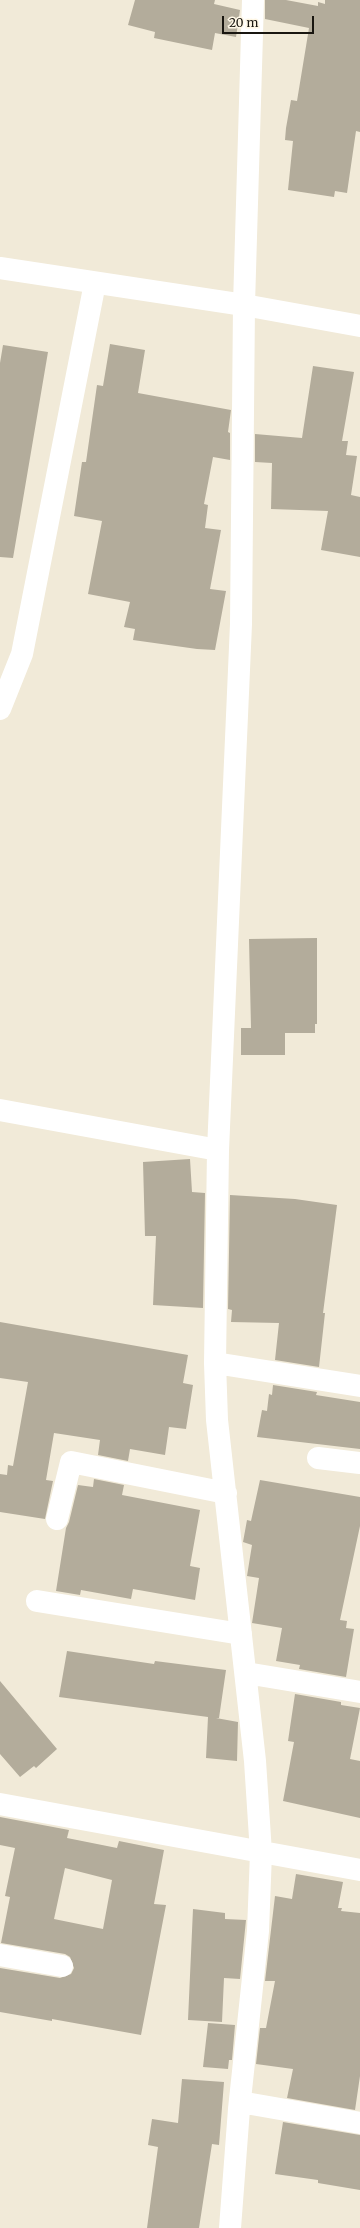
<!DOCTYPE html>
<style>
body{margin:0}
#map{position:relative;width:360px;height:2228px;overflow:hidden;background:#f1ead8;font-family:Merriweather,serif}
canvas{display:block}
.scale{position:absolute;left:222px;top:16px;width:92px;height:18px;box-sizing:border-box;border:2px solid #191610;border-top:0;padding-left:5px;font-size:12px;line-height:14px;white-space:nowrap;color:#191610;-webkit-text-stroke:3px #fef7e6;paint-order:stroke}
</style>
<div id="map">
<canvas width="360" height="2228"></canvas>
<div class="scale">20 m</div>
</div>
<script>
const g = document.querySelector('canvas').getContext('2d');
g.lineJoin = 'round';
function fillPath(path, color) { g.fillStyle = color; g.fill(path, 'evenodd'); }
function stroke(path, color, width, dash) { g.strokeStyle = color; g.lineWidth = width; g.lineCap = dash ? 'butt' : 'round'; g.setLineDash(dash || []); g.stroke(path); }
const building = new Path2D(`
 M135,0H215L214,4L240,10L236,37L215,33L212,50L154,38L155,32L128,25Z
 M265,0H286L318,6V2L325,4V0H360V132L356,131L347,193L335,191L334,197L288,190L293,141L285,140L286,128L291,100L297,101L309,28L265,19Z
 M110,344L145,350L138,393L231,410L228,432L230,433V460L213,457L204,504L208,505L205,528L221,530L210,589L226,591L215,650L197,649L133,640L135,629L124,627L130,602L88,594L102,521L74,516L82,462H86L97,385L103,386Z
 M3,345L48,352L13,558L0,557V363Z
 M313,366L354,372L342,441H348L346,455L357,456L351,495L360,497V557L321,550L328,511L271,509L272,463L255,462V434L302,438Z
 M317,938V1024H315V1033H285V1055H241V1028H251L249,939Z
 M190,1159L192,1192L205,1193L203,1308L153,1305L156,1236H145L143,1162Z
 M230,1195L295,1199L337,1205L323,1313H325L319,1367L275,1360L279,1323L231,1322L232,1310L228,1309Z
 M0,1322L188,1355L183,1383L193,1385L186,1429L169,1427L165,1455L130,1449L128,1461L98,1455L100,1440L54,1433L46,1480L53,1481L45,1519L0,1512V1474L7,1475L8,1465L13,1466L28,1382L0,1378Z
 M273,1385L317,1392L316,1395L360,1402V1449L257,1437L262,1410L267,1411L269,1394L272,1395Z
 M94,1479L124,1485L122,1495L200,1510L190,1566L200,1568L195,1600L133,1589L131,1599L81,1590L80,1595L56,1591L66,1528L69,1522L78,1485L93,1487Z
 M260,1480L360,1497V1526L340,1620L347,1621L346,1628L354,1629L346,1677L299,1669L300,1665L276,1661L282,1628L252,1623L259,1578L247,1576L252,1545L243,1542L247,1520L251,1521Z
 M67,1651L154,1664L155,1661L226,1670L219,1718H216L238,1722L237,1761L206,1758L208,1717L59,1697Z
 M0,1681L57,1749L36,1768L34,1766L20,1777L0,1754Z
 M295,1694L341,1702V1705L360,1708L350,1759L360,1761V1818L283,1801L294,1742L288,1741Z
 M0,1817L69,1830L67,1838L117,1848L119,1841L164,1850L154,1904L166,1905L141,2035L52,2019V2021L0,2012V1968L60,1978L71,1974L74,1968L70,1957L65,1954L1,1943L10,1897L5,1896L15,1848L0,1845ZM65,1868L112,1880L103,1929L54,1919Z
 M296,1874L343,1882L338,1908H342L341,1911L360,1913V2076L355,2110L287,2098L293,2069L256,2064L260,2028H266L275,1981H265L275,1896L292,1899Z
 M193,1909L225,1913V1919L246,1920L240,1979L224,1978L222,2022L188,2020Z
 M208,2023L235,2025L232,2060H229L228,2069L203,2067Z
 M182,2079L224,2082L219,2145L212,2144L199,2228H147L158,2147L148,2145L152,2119L178,2123Z
 M283,2122L360,2135V2190L318,2183V2180L275,2174Z`);
const street = new Path2D(`
 M0,709L22,654L95,283
 M0,1110L218,1150
 M215,1363L360,1386
 M318,1458L360,1463
 M57,1519L71,1462L226,1493
 M37,1601L241,1634
 M246,1673L360,1692
 M0,1804L360,1870
 M0,1955L62,1966
 M240,2102L360,2123
 M230,2228L239,2109L258,1931L261,1853L255,1761L217,1420L215,1363L218,1150L241,624L244,305L253,0`);
const secondary = new Path2D(`
 M0,268L244,305L360,326`);
fillPath(building, '#b3ac9b');
stroke(street, '#fff', 22);
stroke(secondary, '#fff', 22);
</script>
